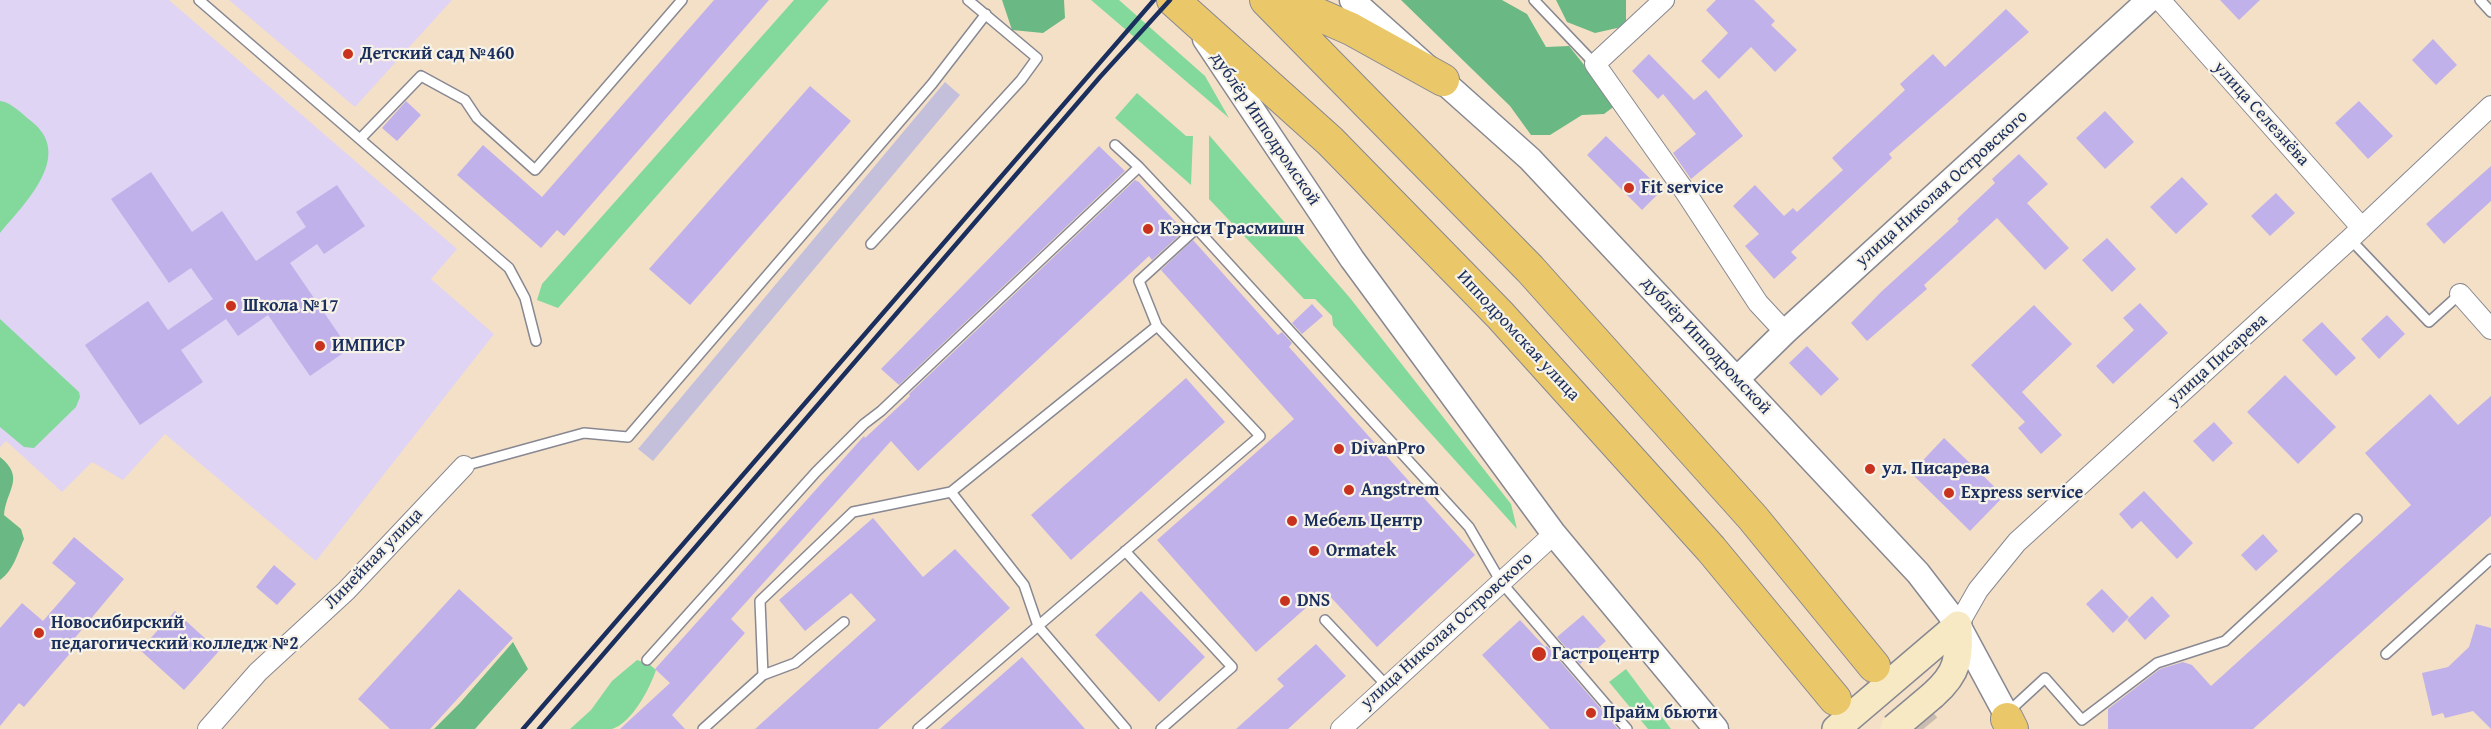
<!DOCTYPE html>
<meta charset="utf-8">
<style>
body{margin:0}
canvas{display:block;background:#f4e0c6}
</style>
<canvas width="2491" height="729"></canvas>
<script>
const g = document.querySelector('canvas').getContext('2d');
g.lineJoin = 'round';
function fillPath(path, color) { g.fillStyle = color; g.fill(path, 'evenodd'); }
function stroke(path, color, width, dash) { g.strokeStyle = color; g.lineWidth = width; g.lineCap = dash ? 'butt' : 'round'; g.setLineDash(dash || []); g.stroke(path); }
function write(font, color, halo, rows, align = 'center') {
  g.font = font + ' "Gentium Book Plus",serif'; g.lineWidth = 4.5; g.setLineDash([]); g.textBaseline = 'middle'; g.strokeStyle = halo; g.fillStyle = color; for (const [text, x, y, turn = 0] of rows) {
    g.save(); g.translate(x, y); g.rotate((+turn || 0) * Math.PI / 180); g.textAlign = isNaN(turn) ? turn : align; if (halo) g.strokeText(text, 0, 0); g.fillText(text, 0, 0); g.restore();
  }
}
const built = new Path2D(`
 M0,0H169L457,249L431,279L494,334L316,561L165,434L123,480L92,462L62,492L6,441L0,447Z
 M229,0H452L355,107Z`);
const industrial = new Path2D(`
 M945,82L960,95L653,461L638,449Z`);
const green = new Path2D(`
 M794,0H829L558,308L537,300L542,284Z
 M1091,0H1119L1205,76L1229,118Z
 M1137,93L1186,136H1193L1191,185L1115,118Z
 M0,101C11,102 22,114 31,121C75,155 25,203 0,233Z
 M1209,135L1350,298L1511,504L1517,529L1333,325L1332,316L1315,299H1304L1209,199Z
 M0,319L79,392L80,397L76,407L34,448L24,447L0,427Z
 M637,660L649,664L656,670C650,688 632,723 612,729C601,729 583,729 570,729L591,710L612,681Z
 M1626,669L1671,729H1648L1609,682Z`);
const forest = new Path2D(`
 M1002,0H1064L1065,18L1043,33L1012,30Z
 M1401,0H1502L1527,14L1546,47L1569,46L1616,105L1604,114L1582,115L1550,135H1531L1510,106Z
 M1556,0H1626V26L1595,33L1567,22Z
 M0,457C26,478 6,490 4,515L21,529L24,539C17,554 14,570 0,580Z
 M513,642L528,669L475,729H434L460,703Z`);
const building = new Path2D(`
 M714,0H769L564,236L557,230L541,248L457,175L483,145L542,197Z
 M1716,0H1754L1775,21L1771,25L1797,50L1775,72L1751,47L1719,79L1701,61L1728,33L1706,10Z
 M2220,0H2260L2239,20Z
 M2006,9L2029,32L1889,154L1892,158L1791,252L1797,258L1774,279L1745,246L1759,234L1733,206L1755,185L1784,216L1793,208L1797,212L1843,170L1832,158L1905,90L1900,84L1933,54L1945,67Z
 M2433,39L2457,65L2436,85L2412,60Z
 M1649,54L1694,100L1706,90L1743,136L1691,179L1673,153L1696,134L1663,94L1658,99L1632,71Z
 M810,86L851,121L690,305L649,269Z
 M406,101L421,115L397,141L382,128Z
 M2359,101L2393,136L2368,159L2335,123Z
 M2105,111L2134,142L2105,169L2076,138Z
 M1606,136L1662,190L1642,210L1587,155Z
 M1099,146L1125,171L899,385L881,369Z
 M2019,154L2048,184L2027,203L2069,248L2045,270L1997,218L1924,285L1927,289L1867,341L1851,323L1881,292L1959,221L1957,219L1995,183L1992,179Z
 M2491,166V201L2444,244L2426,224Z
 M151,172L192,232L222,211L256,261L306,227L296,212L337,185L365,226L324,254L317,244L290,263L349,349L310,376L268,315L238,336L226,319L181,350L203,382L140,425L85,345L148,301L168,330L213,299L191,268L169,283L111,199Z
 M2182,177L2208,204L2176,234L2150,207Z
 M1135,180L1139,182L1184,231L1152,260L1149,256L918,471L891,441L731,619L745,633L672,715L685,729H620L670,683L655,669L864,436L865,438L910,396L909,394Z
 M2276,193L2295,213L2270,236L2251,216Z
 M2107,238L2136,269L2112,292L2082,260Z
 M1193,240L1278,335L1282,332L1292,343L1289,347L1475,555L1377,647L1325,591L1256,652L1157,540L1294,419L1161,270Z
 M2140,303L2168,333L2113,384L2096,366L2134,330L2123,318Z
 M1312,304L1323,316L1302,334L1292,323Z
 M2034,305L2072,344L2022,392L2062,435L2041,454L2018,428L2025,422L1971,365Z
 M2387,315L2405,334L2379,359L2361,339Z
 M2322,322L2356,358L2336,376L2302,340Z
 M1807,346L1839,379L1821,396L1789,363Z
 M2285,375L2336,427L2298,464L2247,412Z
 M1186,378L1225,422L1071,560L1031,515Z
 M2430,394L2458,425L2491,396V516L2253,729H2108V709L2160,669L2183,662L2192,665L2211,686L2411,505L2365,453Z
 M2214,422L2233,443L2213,462L2193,441Z
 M1944,438L2004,496L1970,531L1911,473Z
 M2144,491L2193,543L2177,559L2141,521L2132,529L2119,514Z
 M873,518L923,577L955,549L1010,608L878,729H755L876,620L851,593L805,631L779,600Z
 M2263,534L2278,551L2256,571L2241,555Z
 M74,537L124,579L74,639L79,643L24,707L19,703L0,726V628L22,603L43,621L76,583L52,563Z
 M274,565L296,584L277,605L256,587Z
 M459,589L513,638L430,729H390L358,699Z
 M2102,589L2129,617L2113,633L2086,604Z
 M1141,591L1205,657L1159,702L1095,635Z
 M2152,596L2170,616L2145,640L2127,620Z
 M175,611L219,651L184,690L140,650Z
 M1583,615L1606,641L1580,664L1557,637Z
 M1520,620L1545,647L1547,646L1618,729H1550L1482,655Z
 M2476,624L2491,628V729L2473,711L2445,718L2443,713L2432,716L2422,673L2448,667L2469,647Z
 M1316,644L1346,676L1288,729H1236L1284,686L1277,679Z
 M1022,657L1085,729H940Z`);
const trunkTunnel = new Path2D(`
 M1874,666L1926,729`);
const service = new Path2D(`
 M199,0L509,268L525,298L536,341
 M1534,0L1595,64
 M2480,0L2491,12
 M361,138L421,76L465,100L477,118L535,170L682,0
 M1115,145L1139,167L1187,218L1469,527L1501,582L1627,729
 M2350,239L2429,322L2460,294
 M871,244L1021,80L1037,58L968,0
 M1157,326L1139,281L1197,228
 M464,466L584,433L628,437L932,84L986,14
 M1125,551L1232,667L1161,729
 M1325,620L1387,686
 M2386,654L2491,559
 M647,660L816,472L864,424L881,411L1139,167
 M763,675L795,663L844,622
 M2007,713L2045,678L2082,720L2157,663L2225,641L2357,519
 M703,729L763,675L760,601L853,512L951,492L1157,326L1260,436L1038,626L1126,729
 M918,729L1038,626L1024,585L951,492`);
const minor = new Path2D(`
 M1664,0L1595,64L1686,193L1758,303L1785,332
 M2160,0L2362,228
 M2460,294L2491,329
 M1958,625L1978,590L2017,542L2350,239L2491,106
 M208,729L258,672L346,591L464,466
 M1341,729L1554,534`);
const tertiary = new Path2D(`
 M1352,0L1530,159L1918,573L1958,625L2014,729
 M1205,39L1352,259L1554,534L1716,729
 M1737,379L1785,332L2149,0`);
const secondary = new Path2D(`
 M1933,695C1959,672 1959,659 1958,625
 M1836,729L1958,625`);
const trunk = new Path2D(`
 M1173,0L1330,141L1500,315L1711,549L1835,699
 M1266,0L1530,269L1753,518L1874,666
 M1285,0L1351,29L1443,80
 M2007,719L2012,729`);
const rail = new Path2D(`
 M523,729L1154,0
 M539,729L1100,77L1170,0`);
const secondaryBridge = new Path2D(`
 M1894,728L1933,695`);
const markers = [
 [348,54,6,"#c8321e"],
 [1629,188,6,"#c8321e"],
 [1148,229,6,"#c8321e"],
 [231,306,6,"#c8321e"],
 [320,346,6,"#c8321e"],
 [1339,449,6,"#c8321e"],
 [1870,469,6,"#c8321e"],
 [1349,490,6,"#c8321e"],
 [1949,493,6,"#c8321e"],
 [1292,521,6,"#c8321e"],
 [1314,551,6,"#c8321e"],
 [1285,601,6,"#c8321e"],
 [39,633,6,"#c8321e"],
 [1539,654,8,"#c8321e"],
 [1591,713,6,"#c8321e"]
];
const poiNames = [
 ["Детский сад №460",360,54],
 ["Fit service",1641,188],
 ["Кэнси Трасмишн",1160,229],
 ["Школа №17",243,306],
 ["ИМПИСР",332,346],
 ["DivanPro",1351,449],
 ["ул. Писарева",1882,469],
 ["Angstrem",1361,490],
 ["Express service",1961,493],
 ["Мебель Центр",1304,521],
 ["Ormatek",1326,551],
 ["DNS",1297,601],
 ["Новосибирский",51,623],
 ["педагогический колледж №2",51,644],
 ["Гастроцентр",1552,654],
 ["Прайм бьюти",1603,713]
];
const streetNames = [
 ["улица Селезнёва",2261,114,48],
 ["дублёр Ипподромской",1265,129,56],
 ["улица Николая Островского",1942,189,-42],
 ["Ипподромская улица",1518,336,47],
 ["дублёр Ипподромской",1706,346,47],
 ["улица Писарева",2218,360,-42],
 ["Линейная улица",374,559,-46],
 ["улица Николая Островского",1447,631,-42]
];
fillPath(built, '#e0d4f4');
fillPath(industrial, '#c4c0db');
fillPath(green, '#83d99c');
fillPath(forest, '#6ab984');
fillPath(building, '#c1b1ea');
stroke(trunkTunnel, '#c9bdb1', 32, [32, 16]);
stroke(service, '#888892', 12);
stroke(minor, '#888892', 22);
stroke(tertiary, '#888892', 27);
stroke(secondary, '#888892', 30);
stroke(trunk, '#888892', 34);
stroke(service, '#fff', 9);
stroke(minor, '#fff', 20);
stroke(tertiary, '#fff', 24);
stroke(secondary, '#f7e9c3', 27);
stroke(trunk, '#eac769', 32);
stroke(rail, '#1b2f5e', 4.5);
stroke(secondaryBridge, '#888892', 30, []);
stroke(secondaryBridge, '#f7e9c3', 27);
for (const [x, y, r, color] of markers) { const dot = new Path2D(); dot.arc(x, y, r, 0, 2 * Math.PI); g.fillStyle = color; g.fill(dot); stroke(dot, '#f7f3e8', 2); }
write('bold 18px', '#1b2f5e', '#f7f3e8', poiNames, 'left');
write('18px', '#1b2f5e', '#f7f3e8', streetNames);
</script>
